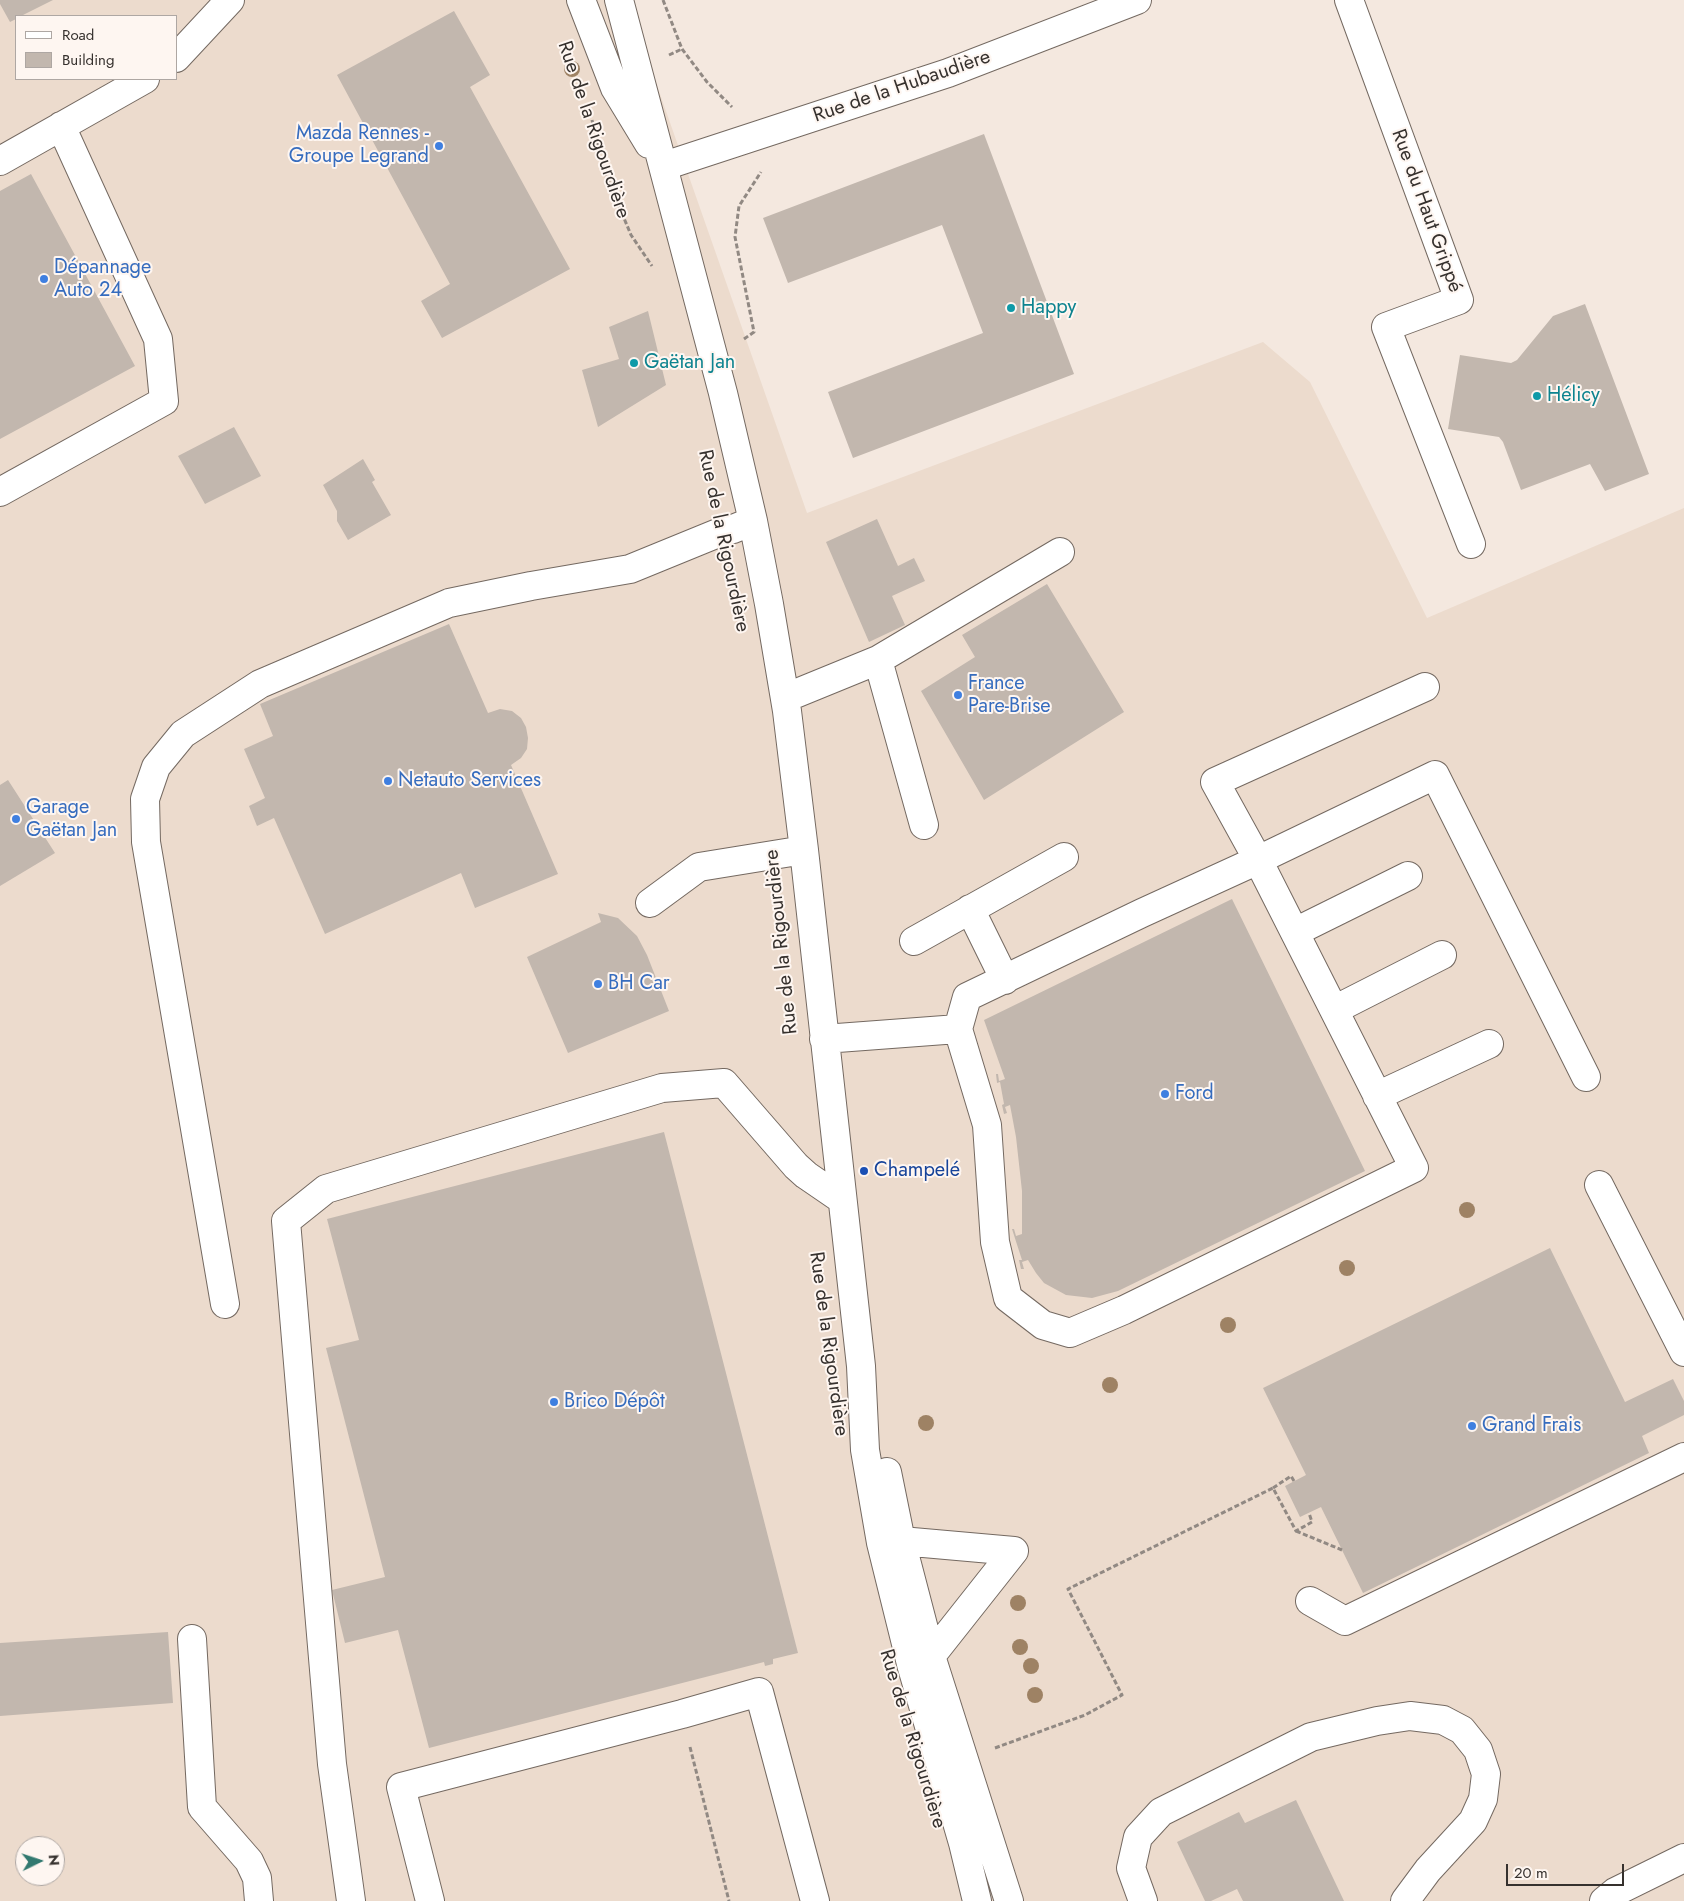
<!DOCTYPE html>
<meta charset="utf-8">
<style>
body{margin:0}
#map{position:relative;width:1684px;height:1901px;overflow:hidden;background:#f4e8df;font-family:Jost,sans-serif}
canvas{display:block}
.legend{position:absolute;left:15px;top:15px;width:162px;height:65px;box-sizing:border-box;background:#fef6f1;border:1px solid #aea7a3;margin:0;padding:6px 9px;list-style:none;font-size:15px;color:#36312e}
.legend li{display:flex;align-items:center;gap:10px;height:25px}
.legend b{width:25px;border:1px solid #aea7a3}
.north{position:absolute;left:15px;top:1836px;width:50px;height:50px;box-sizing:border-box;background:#fef6f1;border:1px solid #aea7a3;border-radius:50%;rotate:86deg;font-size:14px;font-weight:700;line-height:20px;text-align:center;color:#36312e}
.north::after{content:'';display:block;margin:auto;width:18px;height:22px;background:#327970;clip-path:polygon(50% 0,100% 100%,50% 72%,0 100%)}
.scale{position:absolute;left:1506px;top:1864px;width:118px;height:22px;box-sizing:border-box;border:2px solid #36312e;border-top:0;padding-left:6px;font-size:15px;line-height:18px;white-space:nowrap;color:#36312e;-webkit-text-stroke:4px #fef6f1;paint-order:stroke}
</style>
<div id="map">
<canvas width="1684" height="1901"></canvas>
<ul class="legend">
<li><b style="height:6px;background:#fff"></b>Road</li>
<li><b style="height:14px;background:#c2b7ae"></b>Building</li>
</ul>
<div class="north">N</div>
<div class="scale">20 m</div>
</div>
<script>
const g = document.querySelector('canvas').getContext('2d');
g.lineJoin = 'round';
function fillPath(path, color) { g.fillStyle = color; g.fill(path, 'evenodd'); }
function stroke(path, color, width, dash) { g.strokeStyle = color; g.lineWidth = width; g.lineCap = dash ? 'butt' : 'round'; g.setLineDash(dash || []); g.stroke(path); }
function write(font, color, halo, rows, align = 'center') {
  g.font = font + ' Jost,sans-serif'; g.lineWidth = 4; g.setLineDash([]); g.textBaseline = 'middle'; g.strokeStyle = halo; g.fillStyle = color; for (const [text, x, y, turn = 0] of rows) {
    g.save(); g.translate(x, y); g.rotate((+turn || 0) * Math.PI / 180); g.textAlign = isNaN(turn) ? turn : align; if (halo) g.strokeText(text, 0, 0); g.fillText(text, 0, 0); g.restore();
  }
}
const built = new Path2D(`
 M0,0H627L807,513L1263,342L1310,382L1427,618L1684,508V1901H0ZM16,16H176V79H16ZM25,1846H55V1876H25Z`);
const building = new Path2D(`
 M0,0H53L21,16H16V19L10,22L0,4Z
 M454,11L490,75L470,87L570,269L442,338L421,301L450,284L337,75Z
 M984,134L1074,374L853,458L828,392L983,333L942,225L788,283L763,218Z
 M31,174L135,366L0,439V191Z
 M1585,304L1649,474L1605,491L1590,464L1521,490L1503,442L1499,437L1448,429L1460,355L1511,363L1517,360L1553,316Z
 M648,311L666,385L598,427L582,370L619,359L609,327Z
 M234,427L261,476L205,504L178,456Z
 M363,459L375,480L372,482L391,515L348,540L337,521V511L323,485Z
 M877,519L898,566L914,558L925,581L892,596L905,625L869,642L826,542Z
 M1047,584L1124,712L984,800L921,691L975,657L962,635Z
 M449,624L488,713L500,709L512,711L521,718L526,727L528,738L527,749L521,758L511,765L558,874L475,908L461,873L325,934L274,818L257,826L249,806L265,798L244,749L273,736L260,704Z
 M8,780L55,853L0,886V785Z
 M1232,899L1365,1171L1118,1291L1092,1298L1066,1295L1044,1283L1036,1273L1028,1260L1022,1262L1024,1269H1021L1019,1260H1022L1012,1229H1014L1016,1236L1022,1234V1191L1016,1137L1010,1105L1005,1107L1007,1113L1004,1114L1002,1105L1004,1104L1000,1082L997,1083L996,1074H998L999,1081L1005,1079L984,1020Z
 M598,913L618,918L637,936L647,955L669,1011L568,1053L527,957L601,922Z
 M664,1132L798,1653L773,1659V1664L765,1666L764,1662L429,1748L398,1630L345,1643L332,1590L385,1577L326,1348L359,1340L327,1219Z
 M1550,1248L1625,1402L1673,1379L1684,1401V1415L1642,1436L1649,1453L1363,1593L1321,1507L1300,1517L1285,1486L1306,1475L1263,1388Z
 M168,1632L173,1703L0,1716V1643Z
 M1296,1800L1344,1901H1243L1237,1889L1211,1901H1205L1177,1842L1239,1812L1245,1823Z`);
const path = new Path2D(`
 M663,0L682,49L707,82L732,107
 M669,55L682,49
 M592,120L604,170L631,235L652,266
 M744,339L754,332L735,237L739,206L761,172
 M1273,1488L1291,1476L1294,1481
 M1296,1531L1342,1550
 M690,1747L729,1901
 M995,1748L1085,1715L1122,1695L1068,1589L1273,1488L1296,1531L1312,1522L1309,1513`);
const minor = new Path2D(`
 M581,0L615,88L649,144
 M619,0L723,393L753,521L769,604L787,711L804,850L861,1366L865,1450L881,1543L911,1664L963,1843L977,1901
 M1349,0L1459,300L1386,327L1471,544
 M176,58L230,0
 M0,161L145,79
 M664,166L948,73L1137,0
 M0,492L164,401L158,339L61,126
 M878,660L1060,552
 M1425,687L1215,782L1258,860L1435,775L1586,1077
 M785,698L878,660L924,825
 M650,903L699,867L804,850
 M970,909L1005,980
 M1295,932L1408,876
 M914,941L1064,857
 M1334,1010L1442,955
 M824,1039L958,1029L987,1125L995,1242L1008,1298L1043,1325L1070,1333L1124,1310L1414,1168L1258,860L1142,913L967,997L958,1029
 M1377,1096L1489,1044
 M1599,1185L1684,1352
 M225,1304L146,842L145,799L156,767L183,734L260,684L449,603L531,586L630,569L723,531L733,529L753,521
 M887,1472L901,1541L931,1656L1009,1901
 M901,1541L1014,1551
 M1310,1601L1345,1621L1684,1457
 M192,1639L202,1807L249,1861L257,1878L259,1901
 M931,1656L1014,1551
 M351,1901L332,1764L286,1221L326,1189L662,1088L724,1083L796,1166L806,1175L841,1199
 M430,1901L401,1787L682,1714L759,1692L815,1901
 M1143,1901L1131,1868L1138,1837L1161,1812L1311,1737L1377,1721L1410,1716L1443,1720L1462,1730L1478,1750L1486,1774L1483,1799L1473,1821L1428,1870L1405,1901
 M1604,1901L1615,1892L1684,1858`);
const trees = [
 [572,69],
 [1467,1210],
 [1347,1268],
 [1228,1325],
 [1110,1385],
 [926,1423],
 [1018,1603],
 [1020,1647],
 [1031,1666],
 [1035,1695]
];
const markers = [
 [439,146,5,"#3f7fe0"],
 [44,279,5,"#3f7fe0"],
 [1011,308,5,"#0f9aa8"],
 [634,363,5,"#0f9aa8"],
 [1537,396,5,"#0f9aa8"],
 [958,695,5,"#3f7fe0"],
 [388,781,5,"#3f7fe0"],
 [16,819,5,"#3f7fe0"],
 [598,984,5,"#3f7fe0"],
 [1165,1094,5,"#3f7fe0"],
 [864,1171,5,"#1a4fb4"],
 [554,1402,5,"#3f7fe0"],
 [1472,1426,5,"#3f7fe0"]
];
const streetNames = [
 ["Rue de la Hubaudière",902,87,-19],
 ["Rue de la Rigourdière",593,130,71],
 ["Rue du Haut Grippé",1426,211,70],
 ["Rue de la Rigourdière",723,541,78],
 ["Rue de la Rigourdière",782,942,-96],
 ["Rue de la Rigourdière",828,1344,82],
 ["Rue de la Rigourdière",912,1739,73]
];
const shopNames = [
 ["Mazda Rennes -",429,134,"right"],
 ["Groupe Legrand",429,157,"right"],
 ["Dépannage",54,268],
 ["Auto 24",54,291],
 ["France",968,684],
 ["Pare-Brise",968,707],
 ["Netauto Services",398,781],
 ["Garage",26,808],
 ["Gaëtan Jan",26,831],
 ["BH Car",608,984],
 ["Ford",1175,1094],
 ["Brico Dépôt",564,1402],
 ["Grand Frais",1482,1426]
];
const cultureNames = [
 ["Happy",1021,308],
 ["Gaëtan Jan",644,363],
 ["Hélicy",1547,396]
];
const transitNames = [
 ["Champelé",874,1171]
];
fillPath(built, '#ecdbcd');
fillPath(building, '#c2b7ae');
stroke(minor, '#746961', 30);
stroke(path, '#918983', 3, [5, 2.5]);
stroke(minor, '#fff', 28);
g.fillStyle = '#9e8264';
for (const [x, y] of trees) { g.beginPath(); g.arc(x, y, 8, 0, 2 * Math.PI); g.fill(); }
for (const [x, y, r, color] of markers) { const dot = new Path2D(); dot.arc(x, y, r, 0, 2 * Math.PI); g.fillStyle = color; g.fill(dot); stroke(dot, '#fef6f1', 2); }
write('20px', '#36312e', '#fef6f1', streetNames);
write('20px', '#366cbe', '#fef6f1', shopNames, 'left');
write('20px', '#0d838f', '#fef6f1', cultureNames, 'left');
write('20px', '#164399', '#fef6f1', transitNames, 'left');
</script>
